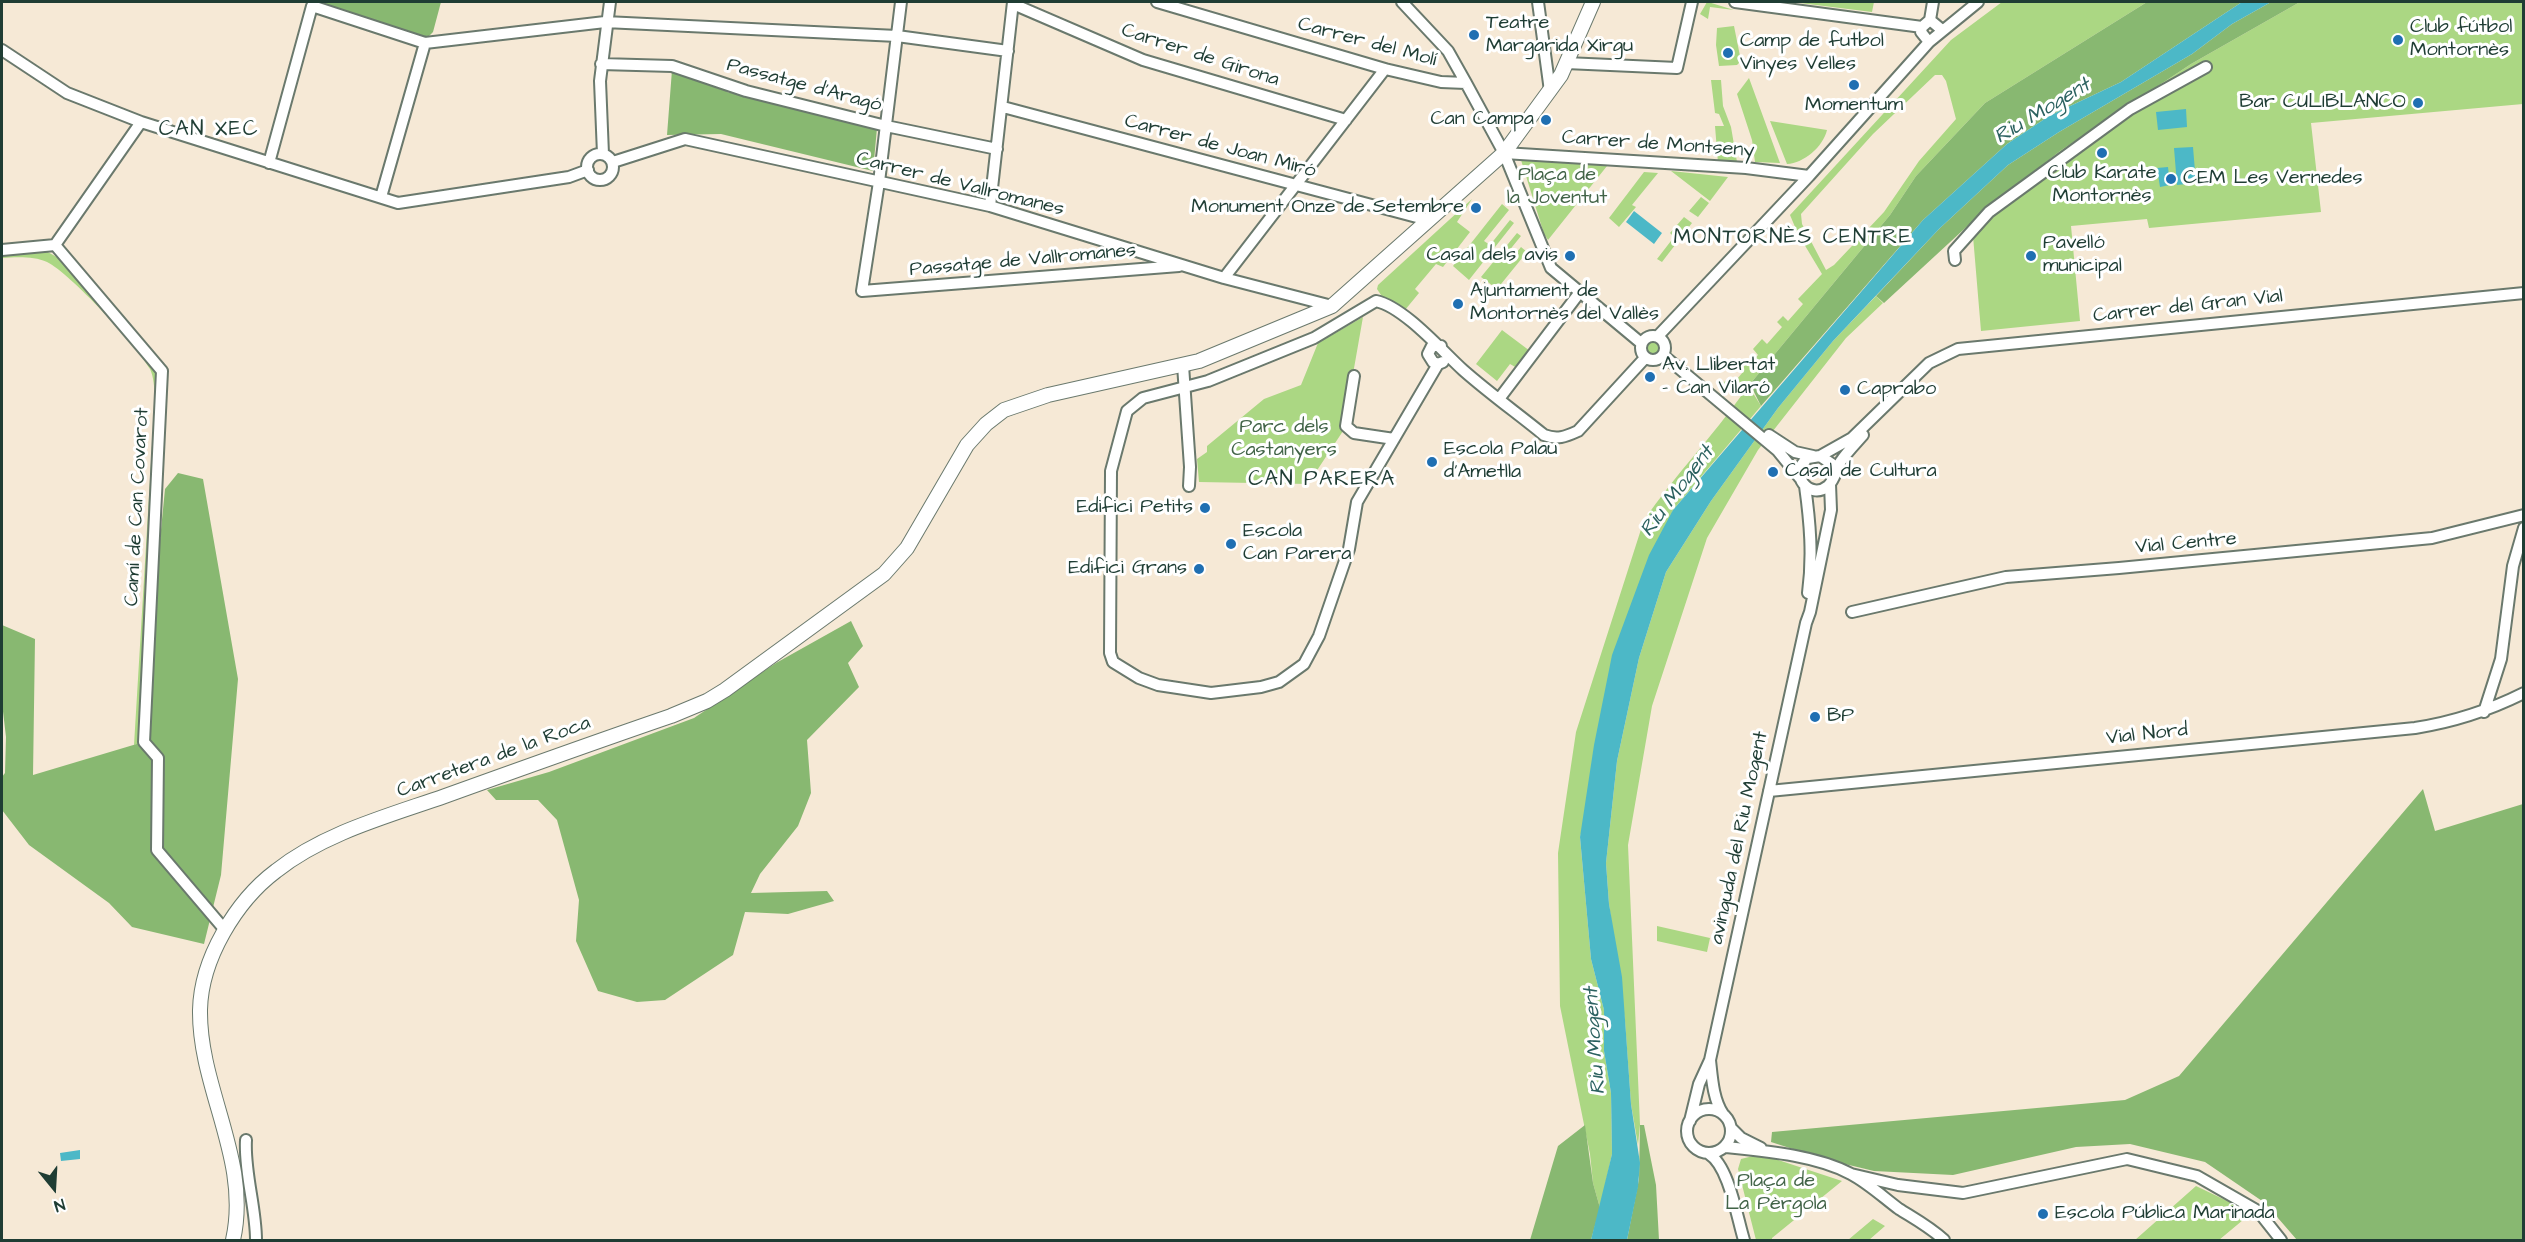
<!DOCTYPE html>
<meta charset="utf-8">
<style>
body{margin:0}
#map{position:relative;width:2525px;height:1242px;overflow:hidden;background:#f6e9d6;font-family:"Architects Daughter",sans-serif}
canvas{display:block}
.frame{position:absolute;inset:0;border:3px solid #1f3d34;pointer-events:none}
.north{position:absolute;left:24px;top:1158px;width:60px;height:60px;-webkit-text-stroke:4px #fff;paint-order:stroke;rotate:162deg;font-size:16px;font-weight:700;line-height:24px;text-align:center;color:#1f3d34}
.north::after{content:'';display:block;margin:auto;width:21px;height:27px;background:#1f3d34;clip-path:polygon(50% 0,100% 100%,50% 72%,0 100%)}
</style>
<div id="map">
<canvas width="2525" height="1242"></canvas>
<div class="frame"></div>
<div class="north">N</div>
</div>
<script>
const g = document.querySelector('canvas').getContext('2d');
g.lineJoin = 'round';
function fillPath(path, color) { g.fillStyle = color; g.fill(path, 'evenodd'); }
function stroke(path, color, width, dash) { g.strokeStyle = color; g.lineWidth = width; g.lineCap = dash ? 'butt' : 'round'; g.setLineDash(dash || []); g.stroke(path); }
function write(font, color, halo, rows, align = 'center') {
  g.font = font + ' "Architects Daughter",sans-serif'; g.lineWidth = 6; g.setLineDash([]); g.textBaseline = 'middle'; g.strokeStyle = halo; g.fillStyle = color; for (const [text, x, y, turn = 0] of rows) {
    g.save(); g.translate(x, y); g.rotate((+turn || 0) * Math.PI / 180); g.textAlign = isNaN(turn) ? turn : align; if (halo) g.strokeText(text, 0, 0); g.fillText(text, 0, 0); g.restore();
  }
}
const green = new Path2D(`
 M1707,2H1708L1734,10L1710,7L1708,19L1700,14Z
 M1792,2H1874L1872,12Z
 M2002,2H2147L1985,103L1916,176L1890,215L1750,384L1753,393L1761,406L1673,510L1580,837L1591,959L1604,1010V1051L1611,1093L1612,1154L1600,1208L1593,1183L1590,1154L1560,1006L1558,853L1576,732L1644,520C1675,475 1713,436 1744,392L1734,394L1723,384L1725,381L1731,386L1743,372L1738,366L1743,361L1748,365L1758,355L1753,349L1762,339L1767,344L1782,327L1777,322L1783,316L1788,321L1803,304L1798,299L1822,274L1798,234L1790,215L1951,40ZM1935,75H1942L1946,81L1956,119L1919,161L1884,212L1834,265L1826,270L1802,224L1801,214L1873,134Z
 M2300,2H2523V104L2311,123L2321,212L2149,228L2147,219L2071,226L2080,321L1981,331L1973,236L1990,207L2060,151L2191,64Z
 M1734,26L1741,61L1737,65L1719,66L1716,45L1717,28Z
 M1749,78L1780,163L1755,162L1752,140L1737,94Z
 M1711,80H1721L1723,106L1731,127L1737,162L1718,163L1715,126H1724L1719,114L1715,113Z
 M1770,121L1827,130C1823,147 1804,163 1787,164Z
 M1540,159L1607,166L1548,240L1544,234L1521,160Z
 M1671,171L1728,177L1710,201Z
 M1644,172L1658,173L1632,205L1636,207L1619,227L1609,218Z
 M1701,197L1709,203L1698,217L1689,211Z
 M1472,199L1457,222L1470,232L1443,267L1436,264L1415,289L1419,293L1405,310L1381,295L1377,289L1378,285Z
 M1502,204L1509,210L1484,241L1490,245L1510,220L1514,223L1469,280L1453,266Z
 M1684,217L1692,223L1662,262L1657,259L1674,237L1670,233Z
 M1517,233L1521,236L1504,257L1509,262L1521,247L1527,252L1497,289L1481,277Z
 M30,250L46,251L62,260L155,370L160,387L141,743L134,745L155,396C154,388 154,377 150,369C137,346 70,273 47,262C34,256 16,257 2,258V253Z
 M1876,296L1883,303L1846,338L1758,450L1707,538L1652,706L1628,845L1640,1125L1638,1145L1631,1104L1625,1021L1609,904L1606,863L1617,761L1639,658L1666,572L1711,501L1778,408L1833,341Z
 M1363,317L1343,431L1308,484L1199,482L1197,459L1207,452V446L1264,399L1301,385L1318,343Z
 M1502,330L1530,351L1517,368L1510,364L1497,381L1476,364Z
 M1645 348a7 7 0 1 1 14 0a7 7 0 1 1-14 0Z
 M1657,926L1710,938L1707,952L1657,941Z
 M1757,1155H1763L1842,1181L1772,1238V1240H1756L1738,1169L1741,1159Z
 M2196,1186L2244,1209L2249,1215L2219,1240H2135Z
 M1873,1219L1885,1226L1869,1240H1848Z`);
const forest = new Path2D(`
 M320,2H441L433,32L426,39Z
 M2147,2H2242L2121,82L2049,116L2007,144L1923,220L1761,406L1750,384L1890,215L1916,176L1985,103Z
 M2271,2H2300L2191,64L2060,151L1974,220L1884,303L1876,296L1939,229L2008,165L2059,132L2192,54L2232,24Z
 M672,70L722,85L727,92L877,128L873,171L721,134L667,135Z
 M178,473L203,479L238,679L221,875L204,944L132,927L109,903L29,845L2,810V777L5,773L6,737L2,703V625L35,639L33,775L140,743L165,489Z
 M851,621L863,646L848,663L859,687L807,740L811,793L798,826L760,874L751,893L827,891L834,901L788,914L745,912L733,955L665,1000L637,1002L598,991L576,941L579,900L557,820L538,800H496L487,790L549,772L694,718L776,663Z
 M2423,789L2435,831L2523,804V1240H2297L2265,1203L2205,1162L2130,1144L2076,1147L1953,1175L1874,1171L1824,1159L1771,1142L1772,1132L2125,1100L2179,1076Z
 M1585,1125L1593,1183L1600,1208L1591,1240H1530L1558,1146Z
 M1640,1125H1644L1656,1185L1659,1240H1627L1639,1179Z`);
const water = new Path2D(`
 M2242,2H2271L2232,24L2192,54L2059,132L2008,165L1939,229L1833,341L1778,408L1711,501L1666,572L1639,658L1617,761L1606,863L1609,904L1622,977L1631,1104L1640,1163L1638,1187L1627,1240H1591L1612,1154L1611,1093L1604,1051V1010L1591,959L1580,837L1594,745L1612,655L1649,555L1673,510L1923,220L2007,144L2049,116L2121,82Z
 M2186,109L2187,127L2158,130L2156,112Z
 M2193,147L2196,183L2177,185L2174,148Z
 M2168,167L2170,185L2160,187L2157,168Z
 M1634,211L1662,233L1654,244L1626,222Z
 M80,1150V1159L61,1161L60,1153Z`);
const minor = new Path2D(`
 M901,2L879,182L862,291L1179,266
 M1157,2L1385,69L1441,82L1466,83
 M1402,2L1448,51L1466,83L1504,153L1551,268L1641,343
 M1538,2L1550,91
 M1735,2L1922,27
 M1013,4L1143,60L1346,120
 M1930,20L1933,2
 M1929,42L1921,32L1922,27L1930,20L1942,30
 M2,50L67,93L141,122L398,203L569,177L588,170
 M1566,63L1677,68L1692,2
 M601,64L672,66L746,91L886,126L997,149
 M1003,107L1428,220
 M1504,153L1746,168L1809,176
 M587 167a13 13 0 1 1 26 0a13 13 0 1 1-26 0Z
 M603,154L600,81L610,2
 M613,162L685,139L990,206L1224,278L1332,306
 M269,163L312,6L425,43L605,22L897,36L1008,51
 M381,197L425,43
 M990,206L1013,2
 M55,245L162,371L144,742L158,758L157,850L225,930
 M55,245L141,122
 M2,250L55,245
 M1955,260L1954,251L1989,212L2130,109L2206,67
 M1224,278L1385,69
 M1641 348a12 12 0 1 1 24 0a12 12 0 1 1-24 0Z
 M1658,336L1809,176L1929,42L1978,2
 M1441,346H1432L1428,354L1433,362L1438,364L1443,362
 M1663,355L1778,451L1800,478
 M1438,364L1357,502L1349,549L1319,636L1304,664L1279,682L1261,687L1211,693L1158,685L1139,678L1113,662L1110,653L1111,471L1127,411L1143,398L1208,381L1314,338L1376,301C1404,307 1442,351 1463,370C1489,393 1517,413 1544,435C1557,440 1565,437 1578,431L1645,358
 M1183,365L1190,467L1189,486
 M1354,376L1346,426L1354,433L1394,439
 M1499,399L1580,292
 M1769,435L1795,452L1813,456
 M1820,456L1852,438L1929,363L1958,349L2524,293
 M1834,475L1832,464L1820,456L1808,458C1787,474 1810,501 1828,486C1835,480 1836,469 1841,461C1847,452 1856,443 1863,435
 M1805,486C1810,522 1813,556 1808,593
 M1852,612L2006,577L2119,568L2432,538L2524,515
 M2484,712L2501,659L2513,566L2524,528
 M1769,791L2415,728C2454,722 2488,711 2524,693
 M1710,1060C1712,1078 1713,1099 1723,1114
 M1687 1131a22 22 0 1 1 44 0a22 22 0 1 1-44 0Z
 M1690,1121L1699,1084L1710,1060L1806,623L1810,612L1831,510L1830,484
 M1731,1128L1741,1138L1761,1148
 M246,1140C244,1172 256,1207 256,1240
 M1725,1147C1764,1151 1815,1155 1851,1174C1868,1183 1883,1197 1899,1209C1915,1219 1930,1227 1944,1240
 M1709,1154C1729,1166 1737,1218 1744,1240
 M1851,1174L1898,1185L1963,1193L2127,1159L2197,1176L2258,1211L2281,1240`);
const tertiary = new Path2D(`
 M233,1240C251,1160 199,1089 200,1010C201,959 236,901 276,871C324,833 388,816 445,796C520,769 595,742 671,716L707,701L725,690L884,574L907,548L967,445L986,424L1004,410L1048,395L1199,361L1332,306L1504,153L1561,75L1593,2`);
const markers = [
 [1474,35,6,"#1f6fb2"],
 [2398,40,6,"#1f6fb2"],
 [1728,53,6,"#1f6fb2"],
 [1854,85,6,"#1f6fb2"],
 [2418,103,6,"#1f6fb2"],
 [1546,120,6,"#1f6fb2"],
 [2102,153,6,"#1f6fb2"],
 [2171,179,6,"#1f6fb2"],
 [1476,208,6,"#1f6fb2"],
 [1570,256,6,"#1f6fb2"],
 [2031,256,6,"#1f6fb2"],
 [1458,304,6,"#1f6fb2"],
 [1650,377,6,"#1f6fb2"],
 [1845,390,6,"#1f6fb2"],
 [1432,462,6,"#1f6fb2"],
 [1773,472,6,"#1f6fb2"],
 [1205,508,6,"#1f6fb2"],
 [1231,544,6,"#1f6fb2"],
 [1199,569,6,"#1f6fb2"],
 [1815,717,6,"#1f6fb2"],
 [2043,1214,6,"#1f6fb2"]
];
const poiNames = [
 ["Teatre",1486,24],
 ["Margarida Xirgu",1486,47],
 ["Club fútbol",2410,28],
 ["Montornès",2410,51],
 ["Camp de futbol",1740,42],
 ["Vinyes Velles",1740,65],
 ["Bar CULIBLANCO",2406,103,"right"],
 ["Momentum",1854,106,"center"],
 ["Can Campa",1534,120,"right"],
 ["Club Karate",2102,174,"center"],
 ["Montornès",2102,197,"center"],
 ["CEM Les Vernedes",2183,179],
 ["Monument Onze de Setembre",1464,208,"right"],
 ["Pavelló",2043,244],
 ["municipal",2043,267],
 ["Casal dels avis",1558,256,"right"],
 ["Ajuntament de",1470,292],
 ["Montornès del Vallès",1470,315],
 ["Av. Llibertat",1662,366],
 ["- Can Vilaró",1662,389],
 ["Caprabo",1857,390],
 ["Escola Palau",1444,450],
 ["d'Ametlla",1444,473],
 ["Casal de Cultura",1785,472],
 ["Edifici Petits",1193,508,"right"],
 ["Escola",1243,532],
 ["Can Parera",1243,555],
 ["Edifici Grans",1187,569,"right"],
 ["BP",1827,717],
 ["Escola Pública Marinada",2055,1214]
];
const streetNames = [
 ["Carrer del Molí",1367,43,15],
 ["Carrer de Girona",1200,56,18],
 ["Passatge d'Aragó",804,86,15],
 ["Carrer de Montseny",1658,145,4],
 ["Carrer de Joan Miró",1220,147,15],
 ["Carrer de Vallromanes",960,185,14],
 ["Passatge de Vallromanes",1023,261,-5],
 ["Carrer del Gran Vial",2188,307,-6],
 ["Camí de Can Covarot",138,507,-87],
 ["Vial Centre",2186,544,-5],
 ["Vial Nord",2147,735,-6],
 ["Carretera de la Roca",494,758,-20],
 ["avinguda del Riu Mogent",1740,838,-78]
];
const parkNames = [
 ["Plaça de",1557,176],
 ["la Joventut",1557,199],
 ["Parc dels",1284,428],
 ["Castanyers",1284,451],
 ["Plaça de",1776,1182],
 ["La Pèrgola",1776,1205]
];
const waterNames = [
 ["Riu Mogent",2043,112,-31],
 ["Riu Mogent",1678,492,-53],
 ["Riu Mogent",1596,1041,-94]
];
const neighbourhoodNames = [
 ["CAN XEC",209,131],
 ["MONTORNÈS CENTRE",1793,239],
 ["CAN PARERA",1322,481]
];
fillPath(green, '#abd783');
fillPath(forest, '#88b871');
fillPath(water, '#4cb8c7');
stroke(minor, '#6a796d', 14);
stroke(tertiary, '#6a796d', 16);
stroke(minor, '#fff', 10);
stroke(tertiary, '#fff', 14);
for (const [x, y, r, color] of markers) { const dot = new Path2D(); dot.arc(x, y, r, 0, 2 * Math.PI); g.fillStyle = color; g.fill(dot); stroke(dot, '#fff', 2); }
write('20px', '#1f3d34', '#fff', poiNames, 'left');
write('20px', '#1f3d34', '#fff', streetNames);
write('20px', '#426448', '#fff', parkNames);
write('italic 21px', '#2c6260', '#fff', waterNames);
g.letterSpacing = '1.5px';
write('21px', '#1f3d34', '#fff', neighbourhoodNames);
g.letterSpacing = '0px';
</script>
